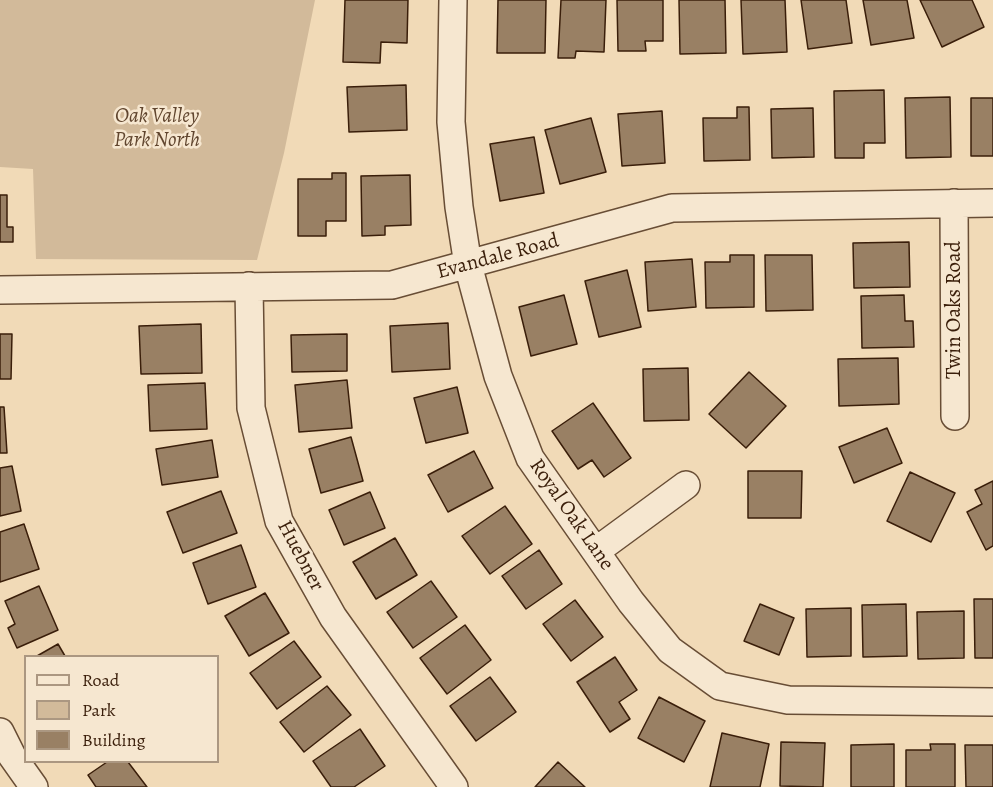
<!DOCTYPE html>
<style>
body{margin:0}
#map{position:relative;width:993px;height:787px;overflow:hidden;background:#f1dab7;font-family:Alegreya,serif}
canvas{display:block}
.legend{position:absolute;left:24px;top:655px;width:195px;height:108px;box-sizing:border-box;background:#f6e7d0;border:2px solid #ab9781;margin:0;padding:8px 10px;list-style:none;font-size:18px;color:#3a1e0a}
.legend li{display:flex;align-items:center;gap:12px;height:30px}
.legend b{width:30px;border:2px solid #ab9781}
</style>
<div id="map">
<canvas width="993" height="787"></canvas>
<ul class="legend">
<li><b style="height:8px;background:#f6e7d0"></b>Road</li>
<li><b style="height:16px;background:#d2ba9a"></b>Park</li>
<li><b style="height:16px;background:#998064"></b>Building</li>
</ul>
</div>
<script>
const g = document.querySelector('canvas').getContext('2d');
g.lineJoin = 'round';
function fillPath(path, color) { g.fillStyle = color; g.fill(path, 'evenodd'); }
function stroke(path, color, width, dash) { g.strokeStyle = color; g.lineWidth = width; g.lineCap = dash ? 'butt' : 'round'; g.setLineDash(dash || []); g.stroke(path); }
function write(font, color, halo, rows, align = 'center') {
  g.font = font + ' Alegreya,serif'; g.lineWidth = 5; g.setLineDash([]); g.textBaseline = 'middle'; g.strokeStyle = halo; g.fillStyle = color; for (const [text, x, y, turn = 0] of rows) {
    g.save(); g.translate(x, y); g.rotate((+turn || 0) * Math.PI / 180); g.textAlign = isNaN(turn) ? turn : align; if (halo) g.strokeText(text, 0, 0); g.fillText(text, 0, 0); g.restore();
  }
}
const green = new Path2D(`
 M0,0H315L284,153L257,260L36,259L33,169L0,167Z`);
const building = new Path2D(`
 M345,0H408L407,43L381,42L380,63L343,62Z
 M498,0H546L545,53H497Z
 M561,0H606L604,52L576,51L575,58H558Z
 M617,0H663V41H645L646,51H618Z
 M679,0H725L726,53L680,54Z
 M741,0H785L787,52L743,54Z
 M801,0H846L852,43L808,49Z
 M863,0H907L914,38L871,45Z
 M920,0H972L984,27L942,47Z
 M406,85L407,130L349,132L347,87Z
 M884,90L885,143H864V158H835L834,91Z
 M950,97L951,157L906,158L905,98Z
 M971,98H993V156H971Z
 M737,107H749L750,160L704,161L703,118H737Z
 M813,108L814,157L772,158L771,109Z
 M662,111L665,163L622,166L618,114Z
 M591,118L606,172L560,184L545,130Z
 M534,137L544,193L500,201L490,144Z
 M332,173H346V221H326V236H298V179H332Z
 M410,175L411,225L385,226V235L362,236L361,176Z
 M0,195H7V227H13V242H0Z
 M909,242L910,287L854,288L853,243Z
 M730,255H754V307L706,308L705,262H730Z
 M765,255H812L813,310L766,311Z
 M692,259L696,307L648,311L645,262Z
 M627,270L641,327L599,337L585,281Z
 M564,295L577,344L531,356L519,307Z
 M904,295L905,321H913L914,347L862,348L861,296Z
 M448,323L450,369L392,372L390,326Z
 M201,324L202,373L141,374L139,326Z
 M0,334H12L11,379H0Z
 M347,334V371L292,372L291,335Z
 M898,358L899,404L839,406L838,359Z
 M688,368L689,420L644,421L643,369Z
 M749,372L786,406L746,448L709,414Z
 M347,380L352,428L299,432L295,385Z
 M205,383L207,429L150,431L148,385Z
 M457,387L468,433L426,443L414,398Z
 M593,403L631,458L604,477L592,460L578,469L552,431Z
 M0,407H4L7,453H0Z
 M887,428L902,463L854,483L839,447Z
 M351,437L363,481L321,493L309,449Z
 M212,440L218,477L162,485L156,449Z
 M474,451L493,488L448,512L428,475Z
 M12,466L21,511L0,516V468Z
 M748,471H802L801,518H748Z
 M910,472L955,493L931,542L887,521Z
 M993,481V546L986,550L967,512L982,504L975,490Z
 M221,491L237,533L183,553L167,512Z
 M370,492L385,528L344,545L329,510Z
 M505,506L532,544L490,574L462,536Z
 M24,524L39,569L0,582V532Z
 M395,538L417,575L376,599L353,562Z
 M241,545L256,587L208,604L193,563Z
 M539,550L562,584L526,609L502,576Z
 M431,581L457,617L413,648L387,612Z
 M39,586L58,630L17,648L8,628L15,624L5,601Z
 M265,593L289,633L249,656L225,616Z
 M974,599H993V658H975Z
 M575,600L603,637L571,661L543,624Z
 M760,604L794,618L779,655L744,641Z
 M906,604L907,656L863,657L862,605Z
 M851,608V656L807,657L806,609Z
 M964,611V658L918,659L917,612Z
 M465,625L491,660L447,694L420,658Z
 M294,641L321,677L277,709L250,673Z
 M58,644L65,656H37Z
 M615,657L637,690L619,702L630,719L610,732L577,682Z
 M490,677L516,712L476,741L450,706Z
 M327,686L351,715L304,752L280,722Z
 M659,697L705,721L684,762L638,738Z
 M360,729L385,766L354,787H331L313,761Z
 M722,733L769,744L760,787H710Z
 M781,742L825,743L823,787L780,786Z
 M894,744V787H851V745Z
 M930,744H955V787H906V750H931Z
 M965,745H993V787H966Z
 M107,762H128L147,787H96L88,775Z
 M558,762L585,787H535Z`);
const minor = new Path2D(`
 M453,0L451,122L459,207L468,265L498,376L530,458L631,602L670,650L720,686L788,700L993,702
 M954,203L955,416
 M249,286L251,408L279,521L333,617L454,787
 M0,290L392,285L672,208L993,203
 M596,551L686,485
 M0,732L12,756L34,787`);
const parkNames = [
 ["Oak Valley",157,117],
 ["Park North",157,141]
];
const streetNames = [
 ["Evandale Road",498,257,-15],
 ["Twin Oaks Road",955,310,-90],
 ["Royal Oak Lane",571,515,55],
 ["Huebner",300,556,62]
];
fillPath(green, '#d2ba9a');
fillPath(building, '#998064');
stroke(building, '#3a1e0a', 1.5);
stroke(minor, '#684d35', 30);
stroke(minor, '#f6e7d0', 27);
write('italic 21px', '#60452e', '#f6e7d0', parkNames);
write('21px', '#3a1e0a', '#f6e7d0', streetNames);
</script>
